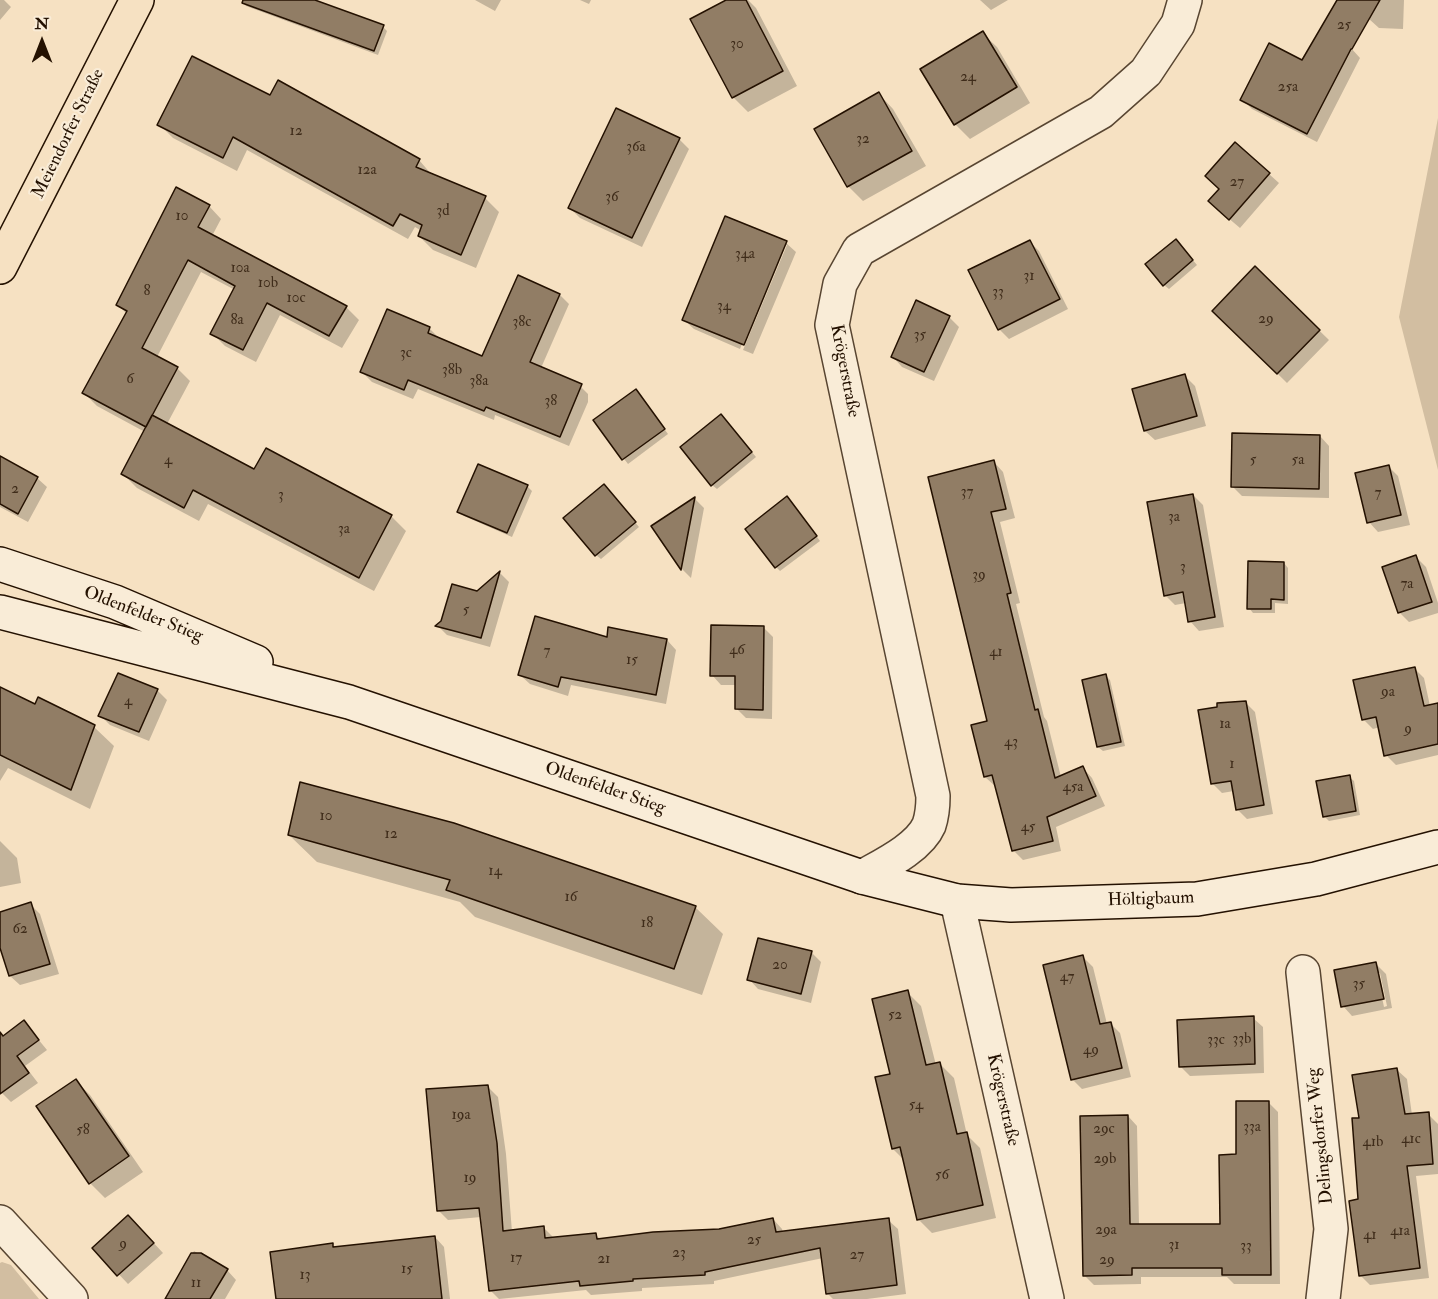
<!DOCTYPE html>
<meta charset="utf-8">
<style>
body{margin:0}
#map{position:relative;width:1438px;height:1299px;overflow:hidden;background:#f6e1c2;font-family:"IM FELL Double Pica",serif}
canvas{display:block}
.north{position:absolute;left:12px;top:12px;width:60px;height:60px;-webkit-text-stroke:4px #f9ecd7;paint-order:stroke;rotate:0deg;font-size:16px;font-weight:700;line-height:24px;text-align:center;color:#241101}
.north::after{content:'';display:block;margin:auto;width:21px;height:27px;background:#241101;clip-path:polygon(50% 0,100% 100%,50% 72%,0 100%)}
</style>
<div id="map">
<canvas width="1438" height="1299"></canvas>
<div class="north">N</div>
</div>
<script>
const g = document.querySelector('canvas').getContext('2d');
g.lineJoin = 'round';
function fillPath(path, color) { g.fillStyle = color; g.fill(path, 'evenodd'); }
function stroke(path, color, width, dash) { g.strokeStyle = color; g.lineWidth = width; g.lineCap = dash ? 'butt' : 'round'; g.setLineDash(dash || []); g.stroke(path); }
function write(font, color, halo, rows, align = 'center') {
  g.font = font + ' "IM FELL Double Pica",serif'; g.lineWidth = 4.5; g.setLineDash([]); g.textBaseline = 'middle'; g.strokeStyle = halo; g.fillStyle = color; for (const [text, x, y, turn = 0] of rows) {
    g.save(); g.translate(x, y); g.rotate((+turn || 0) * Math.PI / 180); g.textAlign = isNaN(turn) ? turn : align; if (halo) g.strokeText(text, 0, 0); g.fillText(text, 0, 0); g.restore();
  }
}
const green = new Path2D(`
 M1438,118V470L1399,317Z
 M2,1262L11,1265L39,1299H0V1263Z`);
const shadow = new Path2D(`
 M0,0H4L11,7L0,20Z
 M242,0H311L383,27L387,31L378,55L246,6Z
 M475,0H501L495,11Z
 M580,0H591L589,4Z
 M729,0H748L756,8L797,86L748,112L733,97Z
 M980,0H1008L991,10Z
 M1371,0H1404L1403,29L1379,28L1369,19Z
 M982,33L997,47L1030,103L970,139L955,124Z
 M1351,48L1360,58L1317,142L1252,109L1242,99Z
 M879,94L893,109L926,166L863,201L848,186L816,129Z
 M271,97L419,160L432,175L485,198L499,212L476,268L433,250L419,236L422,231L415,227L408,239L247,150L237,171L173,138L159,124Z
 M679,139L689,149L642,247L580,218L570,208Z
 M1269,174L1279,183L1240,228L1220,211L1221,190Z
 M209,206L221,219L212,236L346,307L359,320L342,348L280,315L256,362L225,346L212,333L235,290L201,272L157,357L177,368L190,381L167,424L255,471L391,516L406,531L374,591L208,504L199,521L137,488L123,474L145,432L97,406L84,393L127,314L118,305Z
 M1030,242L1039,251L1068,309L1009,339L999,329Z
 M786,243L796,252L753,354L743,350L787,245H784L740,349L694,329L684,320Z
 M1180,245L1197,265L1169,289L1164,285Z
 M1255,268L1329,340L1287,383L1214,311Z
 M560,295L569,304L541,368L578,384L588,394V402L569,446L495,415L494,420L418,389L413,399L372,382L362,372L429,328L439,338L483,358Z
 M949,317L959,327L934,381L902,367L893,357Z
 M1185,376L1195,386L1206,426L1155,440L1145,431Z
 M640,396L668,434L628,464L595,421Z
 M725,420L756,457L717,489L712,485Z
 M1320,436L1329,446V498L1242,496L1232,486Z
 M0,460L37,478L47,487L28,522L0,507Z
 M994,462L1003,472L1015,518L1000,522L1020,603L1016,604L1044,717L1047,721L1061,777L1083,768L1092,778L1105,806L1056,827L1061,851L1023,860L1013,850L995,786L985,777L989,723L930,478Z
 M1388,466L1398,476L1410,525L1378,532L1369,522Z
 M527,486L532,491L512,537L464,516L459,511Z
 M608,490L639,527L601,559L596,555Z
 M1193,495L1203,505L1224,627L1199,631L1190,621L1186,603L1175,605L1165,595Z
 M695,499L704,508L691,578L682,569L653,527Z
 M791,502L820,541L780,571L776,567Z
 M1416,557L1426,567L1438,603V613L1409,622L1400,613L1384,568Z
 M1284,563L1288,568V604L1275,603V613H1253L1249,608Z
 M500,573L509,582L490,647L447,635L438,626Z
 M763,627L773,637L772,719L746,718L737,709V685H721L712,675Z
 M610,629L667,640L676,650L666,704L571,685L568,696L530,684L520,675L608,639Z
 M1414,668L1424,678L1430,706L1438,705V755L1396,765L1386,755L1380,727L1373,729L1363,719Z
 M1106,676L1110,680L1125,746L1103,751L1098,747Z
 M0,689L35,706L39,699L94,727L114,746L90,809L8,768L0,781Z
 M157,690L167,700L149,741L110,725L100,715Z
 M1245,702L1255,712L1273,814L1247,819L1237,809L1234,791L1222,793L1212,783Z
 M1349,777L1354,781L1360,815L1329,821L1324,816Z
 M289,835L695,907L723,934L702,995L475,917L460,902L317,862Z
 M0,841L17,858L21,883L0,887Z
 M30,904L40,914L59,974L20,985L10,976L0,943V913Z
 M759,940L812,953L821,962L811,1003L758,989L749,979Z
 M1083,957L1093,967L1107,1024L1110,1023L1120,1033L1131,1077L1082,1089L1072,1079Z
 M1376,964L1386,974L1392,1008L1352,1016L1343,1006ZM1377,973H1380L1387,1006L1384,1007Z
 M907,992L921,1006L936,1065L940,1064L954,1078L967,1135L980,1148L996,1218L932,1233L918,1219L904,1160L893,1149Z
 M1253,1018L1263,1027L1264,1073L1190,1076L1180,1066Z
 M24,1022L47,1050L25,1066L38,1083L11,1102L0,1091V1039Z
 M1397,1070L1407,1079L1412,1115L1428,1114L1438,1124V1174L1416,1176L1429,1278L1370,1285L1361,1276L1360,1119Z
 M76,1081L90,1095L143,1172L105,1198L90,1183Z
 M488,1087L498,1097L506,1154L512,1232L544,1228L553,1237L596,1235L601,1240L719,1230L773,1219L782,1229L783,1233L888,1220L898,1229L906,1294L867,1299H833L827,1293L823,1258L714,1281V1284L642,1288V1291L591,1295L586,1290L499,1299L490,1290L481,1217L448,1220L438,1210Z
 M1268,1102L1278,1112L1280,1284H1234L1227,1277H1141V1284L1094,1285L1084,1275L1128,1116L1137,1126L1139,1225H1221L1238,1156Z
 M138,1226L163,1253L128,1284L94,1248Z
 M435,1237L444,1247L450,1299H278L332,1245L336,1248Z
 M194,1251L227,1270L236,1280L225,1299H166Z`);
const building = new Path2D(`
 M243,0H315L384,25L374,51L242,3Z
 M726,0H746L783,71L732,98L690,19Z
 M1337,0H1380L1352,49H1351L1307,134L1240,100L1269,43L1302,60Z
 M983,31L1017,87L954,125L920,69Z
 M192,56L270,95L278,80L420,159L416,167L486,196L461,255L418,236L422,225L400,214L393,226L233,137L223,158L157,125Z
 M879,92L912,151L847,187L814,129Z
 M616,108L680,138L632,238L568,208Z
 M1235,142L1270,173L1229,220L1208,201L1219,189L1205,176Z
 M176,187L210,205L198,227L347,306L329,336L267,303L243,350L210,334L235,286L188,260L142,348L178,367L146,427L82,393L127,311L116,305Z
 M725,216L787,241L744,345L682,320Z
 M1176,239L1193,260L1163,286L1145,264Z
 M1030,240L1060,299L998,330L968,270Z
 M1255,266L1320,330L1277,374L1212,311Z
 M518,275L560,294L530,362L582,384L560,437L486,407L484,411L408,380L404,390L360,372L387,309L430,327L428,333L482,356Z
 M916,300L950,316L924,372L891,357Z
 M1185,374L1197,416L1144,431L1132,389Z
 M636,389L665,429L622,460L593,420Z
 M721,414L752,452L711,486L680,447Z
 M152,415L254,469L266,448L392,515L359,578L193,490L184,508L121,474Z
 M1232,433L1320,435L1319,489L1231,487Z
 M0,456L38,477L18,514L0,504Z
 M994,460L1006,509L991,512L1011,593L1007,594L1035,710L1038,709L1055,778L1083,766L1096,796L1047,817L1053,841L1012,851L992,775L984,777L971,725L987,721L928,477Z
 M478,464L528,485L507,533L457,512Z
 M1389,465L1401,515L1367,523L1355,473Z
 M604,484L636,522L595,556L563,518Z
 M1193,494L1215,617L1188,622L1183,592L1164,596L1147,502Z
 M787,496L817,536L775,568L745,529Z
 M695,497L681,570L651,526Z
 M1416,555L1432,602L1398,613L1382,567Z
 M1248,561L1284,562V600L1271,599V609H1247Z
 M500,571L481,638L435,626L441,621L452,584L477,591Z
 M535,616L607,637L608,627L667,639L656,695L561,677L558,687L518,675Z
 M711,625L764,626L763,710L735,709V676H710Z
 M1415,667L1424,706L1438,703V744L1384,756L1376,717L1362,720L1353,680Z
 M118,673L158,689L139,732L98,716Z
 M1106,674L1121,742L1097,747L1082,680Z
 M0,687L35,704L38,697L95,725L71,790L0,755Z
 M1246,701L1264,805L1236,810L1231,781L1211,784L1198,710L1217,707V703Z
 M1350,775L1356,811L1323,817L1316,781Z
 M300,782L454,823L696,906L674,969L446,890L450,880L288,835Z
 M31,902L50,964L9,976L0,948V912Z
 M758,938L812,951L801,994L747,980Z
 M1083,955L1100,1024L1111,1022L1122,1068L1071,1080L1043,965Z
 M1376,962L1384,999L1341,1007L1334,970Z
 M908,990L926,1065L940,1062L957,1134L967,1132L983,1205L917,1220L900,1147L892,1149L875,1077L890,1074L872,999Z
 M1254,1016L1255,1064L1179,1067L1177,1020Z
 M24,1020L39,1040L17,1056L29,1073L0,1094V1032L3,1036Z
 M1397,1068L1405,1114L1429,1112L1433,1164L1407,1166L1420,1268L1359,1276L1349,1201L1358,1199L1352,1118H1359L1352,1075Z
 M76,1079L129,1156L89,1184L36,1106Z
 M488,1085L497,1143L503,1231L544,1226L545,1238L596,1233L597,1239L653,1232L719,1229L773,1218L776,1232L889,1218L897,1285L826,1294L820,1248L705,1272V1275L633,1279V1281L580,1286L579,1281L489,1291L479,1208L437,1211L426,1089Z
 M1236,1101H1269L1271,1275H1222V1268H1132V1275L1083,1276L1080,1116L1128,1115L1130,1224H1220L1219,1155L1236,1154Z
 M128,1215L154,1243L117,1276L92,1248Z
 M435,1236L442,1299H276L270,1252L333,1243V1247Z
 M191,1253H201L228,1269L210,1299H165Z`);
const minor = new Path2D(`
 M862,877C883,865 919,848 929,825C932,816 933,806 933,796L832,325L840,284L859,250L1101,112L1146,72L1178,24L1185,0
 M957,901L1047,1299
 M1303,972L1331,1229L1323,1299
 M0,1222L71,1299`);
const secondary = new Path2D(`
 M0,564L115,602L256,662
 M0,612L349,702L862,877L957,901L1011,905L1197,899L1316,879L1438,847`);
const primary = new Path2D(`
 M0,267L137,0`);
const numberNames = [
 ["25",1344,26],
 ["30",737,45],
 ["24",968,78],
 ["25a",1288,88],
 ["12",296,132],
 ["32",863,140],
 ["36a",636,148],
 ["12a",367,171],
 ["27",1237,183],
 ["36",612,198],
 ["3d",443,212],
 ["10",182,217],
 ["34a",745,255],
 ["10a",240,269],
 ["31",1029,277],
 ["10b",268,284],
 ["8",147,292],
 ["33",998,293],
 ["10c",296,299],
 ["34",724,307],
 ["29",1266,320],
 ["8a",237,321],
 ["38c",522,323],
 ["35",920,336],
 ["3c",406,354],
 ["38b",452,371],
 ["6",130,380],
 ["38a",479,382],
 ["38",551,402],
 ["4",168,461],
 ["5",1253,461],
 ["5a",1298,461],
 ["2",15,490],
 ["37",967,493],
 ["7",1378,494],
 ["3",281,496],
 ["3a",1174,518],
 ["3a",344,530],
 ["3",1183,568],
 ["39",979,576],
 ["7a",1407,585],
 ["5",466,611],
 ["46",737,651],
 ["7",547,652],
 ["41",996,653],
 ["15",632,661],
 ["9a",1388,693],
 ["4",128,702],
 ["1a",1225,725],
 ["9",1408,730],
 ["43",1011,743],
 ["1",1232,765],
 ["45a",1073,788],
 ["10",326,817],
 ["45",1028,828],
 ["12",391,835],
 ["14",495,872],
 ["16",571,898],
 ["18",647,924],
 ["62",20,930],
 ["20",780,966],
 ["47",1067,978],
 ["35",1359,985],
 ["52",895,1016],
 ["33b",1242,1040],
 ["33c",1216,1041],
 ["49",1091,1051],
 ["54",916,1106],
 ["19a",461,1116],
 ["33a",1252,1128],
 ["29c",1104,1130],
 ["58",83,1131],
 ["41c",1411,1140],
 ["41b",1373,1143],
 ["29b",1105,1160],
 ["56",942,1176],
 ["19",470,1179],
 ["29a",1106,1231],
 ["41a",1400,1232],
 ["41",1370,1236],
 ["25",754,1241],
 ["9",123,1245],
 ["31",1174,1246],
 ["33",1246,1247],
 ["23",679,1254],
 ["27",857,1256],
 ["17",516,1259],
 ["21",604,1260],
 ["29",1107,1261],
 ["15",407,1270],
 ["13",305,1276],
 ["11",196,1284]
];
const streetNames = [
 ["Meiendorfer Straße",69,134,-64],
 ["Krögerstraße",844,371,79],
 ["Oldenfelder Stieg",143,615,21],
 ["Oldenfelder Stieg",605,789,19],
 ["Höltigbaum",1151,900,-2],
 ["Krögerstraße",1002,1100,77],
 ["Delingsdorfer Weg",1321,1136,-96]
];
fillPath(green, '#d2bea1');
fillPath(shadow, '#0003');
fillPath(building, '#917d65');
stroke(building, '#241101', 1.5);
stroke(minor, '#584531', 36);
stroke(secondary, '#241101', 36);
stroke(primary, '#241101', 36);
stroke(minor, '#f9ecd7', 33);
stroke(secondary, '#f9ecd7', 33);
stroke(primary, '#f6e1c2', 33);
write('15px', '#3f2c1a', null, numberNames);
write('18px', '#241101', '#f9ecd7', streetNames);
</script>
